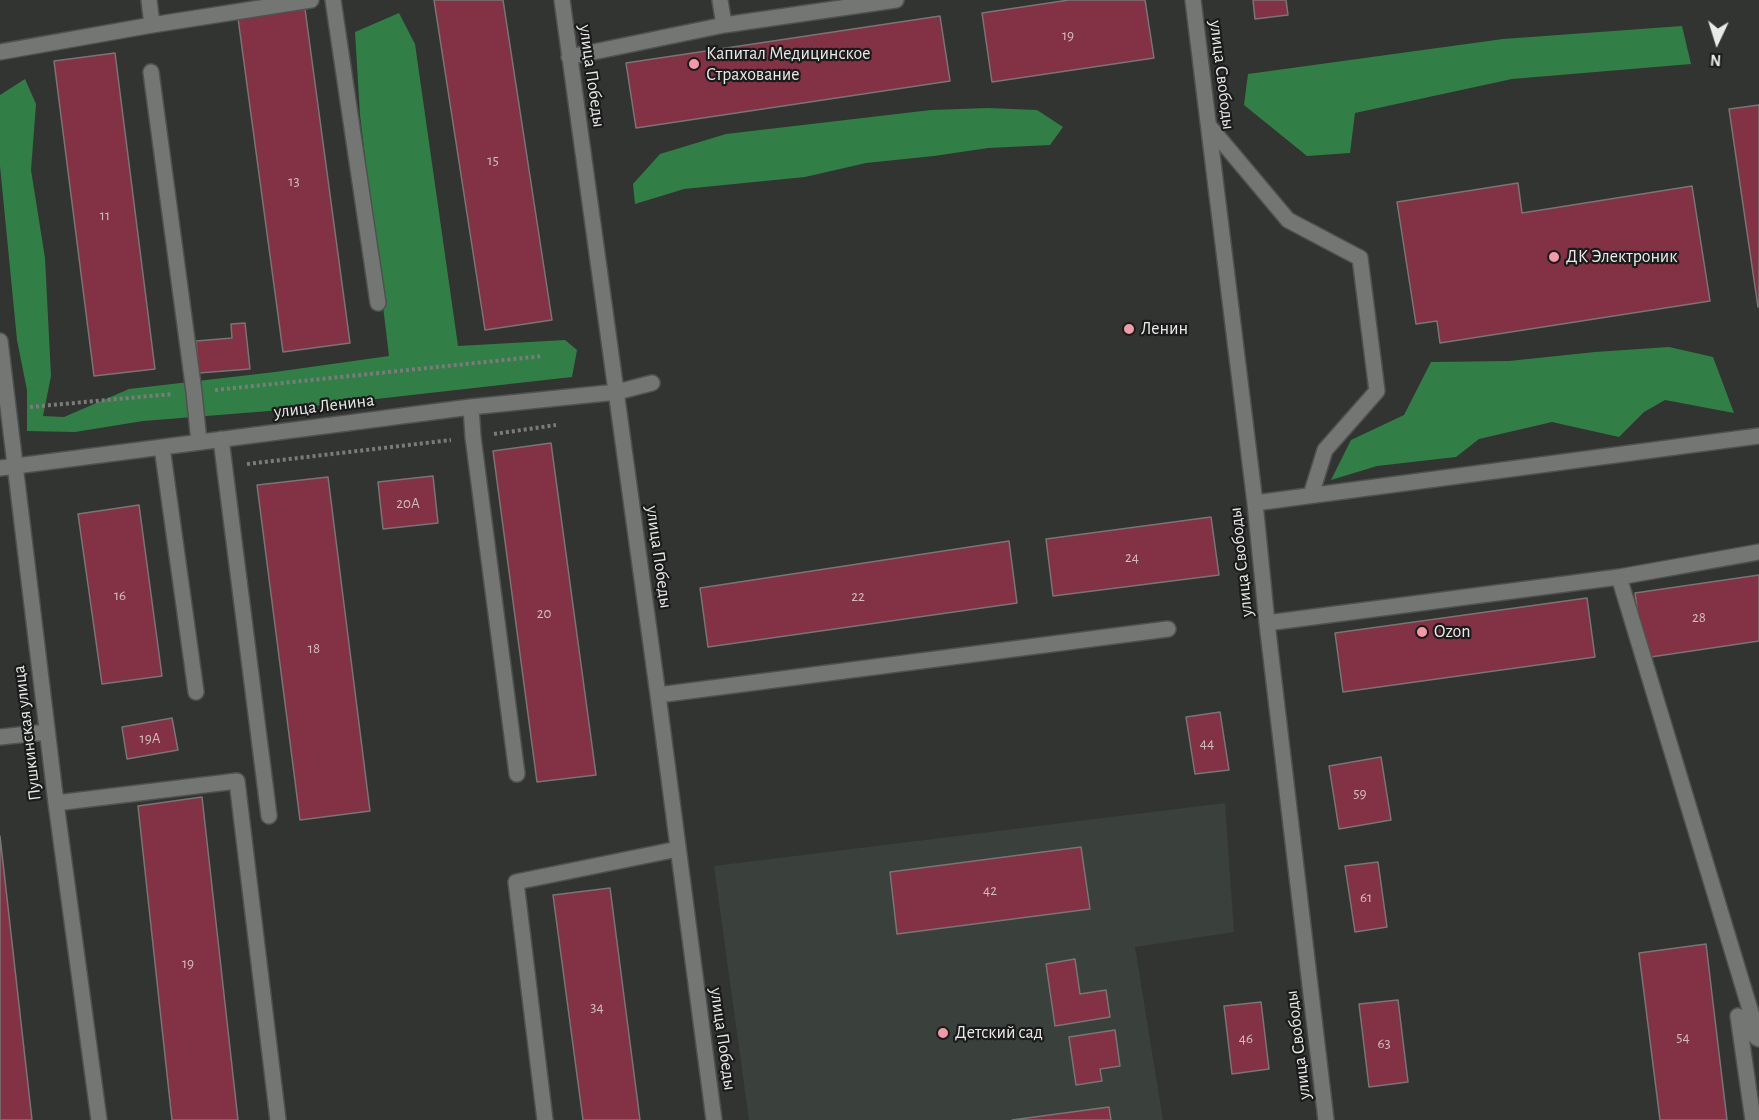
<!DOCTYPE html>
<meta charset="utf-8">
<style>
body{margin:0}
#map{position:relative;width:1759px;height:1120px;overflow:hidden;background:#323432;font-family:"Alegreya Sans",sans-serif}
canvas{display:block}
.north{position:absolute;left:1687px;top:12px;width:60px;height:60px;-webkit-text-stroke:4px #1a1b1a;paint-order:stroke;rotate:184deg;font-size:16px;font-weight:700;line-height:24px;text-align:center;color:#e9eae9}
.north::after{content:'';display:block;margin:auto;width:21px;height:27px;background:#e9eae9;clip-path:polygon(50% 0,100% 100%,50% 72%,0 100%)}
</style>
<div id="map">
<canvas width="1759" height="1120"></canvas>
<div class="north">N</div>
</div>
<script>
const g = document.querySelector('canvas').getContext('2d');
g.lineJoin = 'round';
function fillPath(path, color) { g.fillStyle = color; g.fill(path, 'evenodd'); }
function stroke(path, color, width, dash) { g.strokeStyle = color; g.lineWidth = width; g.lineCap = dash ? 'butt' : 'round'; g.setLineDash(dash || []); g.stroke(path); }
function write(font, color, halo, rows, align = 'center') {
  g.font = font + ' "Alegreya Sans",sans-serif'; g.lineWidth = 4.5; g.setLineDash([]); g.textBaseline = 'middle'; g.strokeStyle = halo; g.fillStyle = color; for (const [text, x, y, turn = 0] of rows) {
    g.save(); g.translate(x, y); g.rotate((+turn || 0) * Math.PI / 180); g.textAlign = isNaN(turn) ? turn : align; if (halo) g.strokeText(text, 0, 0); g.fillText(text, 0, 0); g.restore();
  }
}
const built = new Path2D(`
 M1225,803L1234,932L1135,947L1163,1120H749L714,866Z`);
const forest = new Path2D(`
 M399,13L415,44L458,346L565,340L577,350L572,377L269,411L143,421L75,432L27,431V390L17,340L0,166V95L25,79L36,104L31,170L45,258L51,376L43,416L64,417L129,389L275,372L389,356L360,115L355,32Z
 M1682,26L1691,64L1512,79L1355,113L1350,153L1307,156L1244,105L1248,74L1503,39Z
 M988,108L1037,110L1063,127L1050,145L988,148L934,156L866,163L805,177L684,189L635,204L633,184L660,154L726,134L931,110Z
 M1669,347L1713,357L1734,413L1665,400L1644,412L1619,437L1552,422L1479,439L1456,457L1377,466L1331,480L1351,440L1404,415L1431,362L1509,361L1595,352Z`);
const building = new Path2D(`
 M434,0H503L552,320L485,330Z
 M1069,0H1145L1154,58L992,82L982,13Z
 M1253,0H1286L1288,15L1255,19Z
 M305,9L350,343L283,352L238,18Z
 M940,16L950,81L636,128L626,63Z
 M115,53L155,369L94,376L54,61Z
 M1759,105V307H1758L1729,109Z
 M1518,183L1522,213L1692,186L1710,301L1440,343L1437,321L1416,324L1397,202Z
 M245,323L250,369L199,373L196,341L232,338L231,324Z
 M551,443L596,775L537,782L493,451Z
 M433,476L438,523L383,529L378,482Z
 M328,477L370,811L300,820L257,485Z
 M139,505L162,676L102,684L78,514Z
 M1211,517L1219,575L1053,596L1046,539Z
 M1009,541L1017,603L708,647L700,588Z
 M1759,575V641L1644,658L1635,593Z
 M1587,598L1595,657L1343,692L1335,633Z
 M1220,712L1229,770L1195,774L1186,717Z
 M172,718L178,750L127,759L122,727Z
 M1381,757L1391,820L1339,829L1329,766Z
 M202,797L238,1120H172L138,806Z
 M0,836L32,1120H0Z
 M1081,847L1090,909L897,934L890,872Z
 M1378,862L1387,927L1355,932L1345,866Z
 M610,888L640,1120H583L553,895Z
 M1706,944L1727,1120H1660L1639,953Z
 M1075,959L1080,994L1106,990L1110,1017L1055,1026L1046,964Z
 M1398,1000L1408,1082L1369,1087L1359,1004Z
 M1261,1002L1269,1069L1232,1074L1224,1006Z
 M1115,1030L1120,1066L1100,1069L1102,1081L1076,1085L1069,1037Z
 M1109,1107L1111,1120H1012Z`);
const path = new Path2D(`
 M215,390L543,356
 M30,407L172,394
 M494,434L556,425
 M247,464L451,440`);
const minor = new Path2D(`
 M149,0L152,25
 M333,0L378,303
 M562,0L658,695L714,1120
 M720,0L724,25
 M1193,0L1255,503L1267,623L1326,1120
 M0,52L152,25L311,0
 M569,57L724,25L896,0
 M151,72L194,392L199,442
 M1209,126L1288,220L1360,258L1377,391L1325,450L1311,495
 M0,341L56,803L99,1120
 M471,407L473,437L517,774
 M221,439L269,816
 M162,447L196,692
 M0,468L471,407L617,392L652,383
 M1255,503L1759,436
 M1619,577L1759,1039
 M1267,623L1619,577L1759,552
 M658,695L1168,629
 M0,737L47,732
 M56,803L237,781L278,1120
 M545,1120L516,882L678,849
 M1753,1120L1738,1016L1757,1038`);
const markers = [
 [694,64,6,"#f39aa9"],
 [1554,257,6,"#f39aa9"],
 [1129,329,6,"#f39aa9"],
 [1422,632,6,"#f39aa9"],
 [943,1033,6,"#f39aa9"]
];
const numberNames = [
 ["19",1068,35],
 ["15",493,160],
 ["13",294,181],
 ["11",105,215],
 ["20А",408,503],
 ["24",1132,557],
 ["16",120,595],
 ["22",858,596],
 ["20",544,613],
 ["28",1699,617],
 ["18",314,648],
 ["19А",150,738],
 ["44",1207,743],
 ["59",1360,793],
 ["42",990,890],
 ["61",1366,897],
 ["19",188,963],
 ["34",597,1007],
 ["54",1683,1037],
 ["46",1246,1038],
 ["63",1384,1043]
];
const poiNames = [
 ["Капитал Медицинское",706,54],
 ["Страхование",706,75],
 ["ДК Электроник",1566,257],
 ["Ленин",1141,329],
 ["Ozon",1434,632],
 ["Детский сад",955,1033]
];
const streetNames = [
 ["улица Свободы",1222,75,83],
 ["улица Победы",592,76,82],
 ["улица Ленина",324,406,-7],
 ["улица Победы",659,557,82],
 ["улица Свободы",1241,562,-96],
 ["Пушкинская улица",27,733,-97],
 ["улица Победы",723,1039,82],
 ["улица Свободы",1298,1045,-97]
];
fillPath(built, '#3a403b');
fillPath(forest, '#327e47');
fillPath(building, '#833144');
stroke(building, '#797576', 1.5);
stroke(minor, '#4f5150', 18);
stroke(path, '#7a7c7a', 4, [3, 3]);
stroke(minor, '#747674', 15);
for (const [x, y, r, color] of markers) { const dot = new Path2D(); dot.arc(x, y, r, 0, 2 * Math.PI); g.fillStyle = color; g.fill(dot); stroke(dot, '#1a1b1a', 2); }
write('15px', '#d0bcc0', null, numberNames);
write('18px', '#e9eae9', '#1a1b1a', poiNames, 'left');
write('18px', '#e9eae9', '#1a1b1a', streetNames);
</script>
